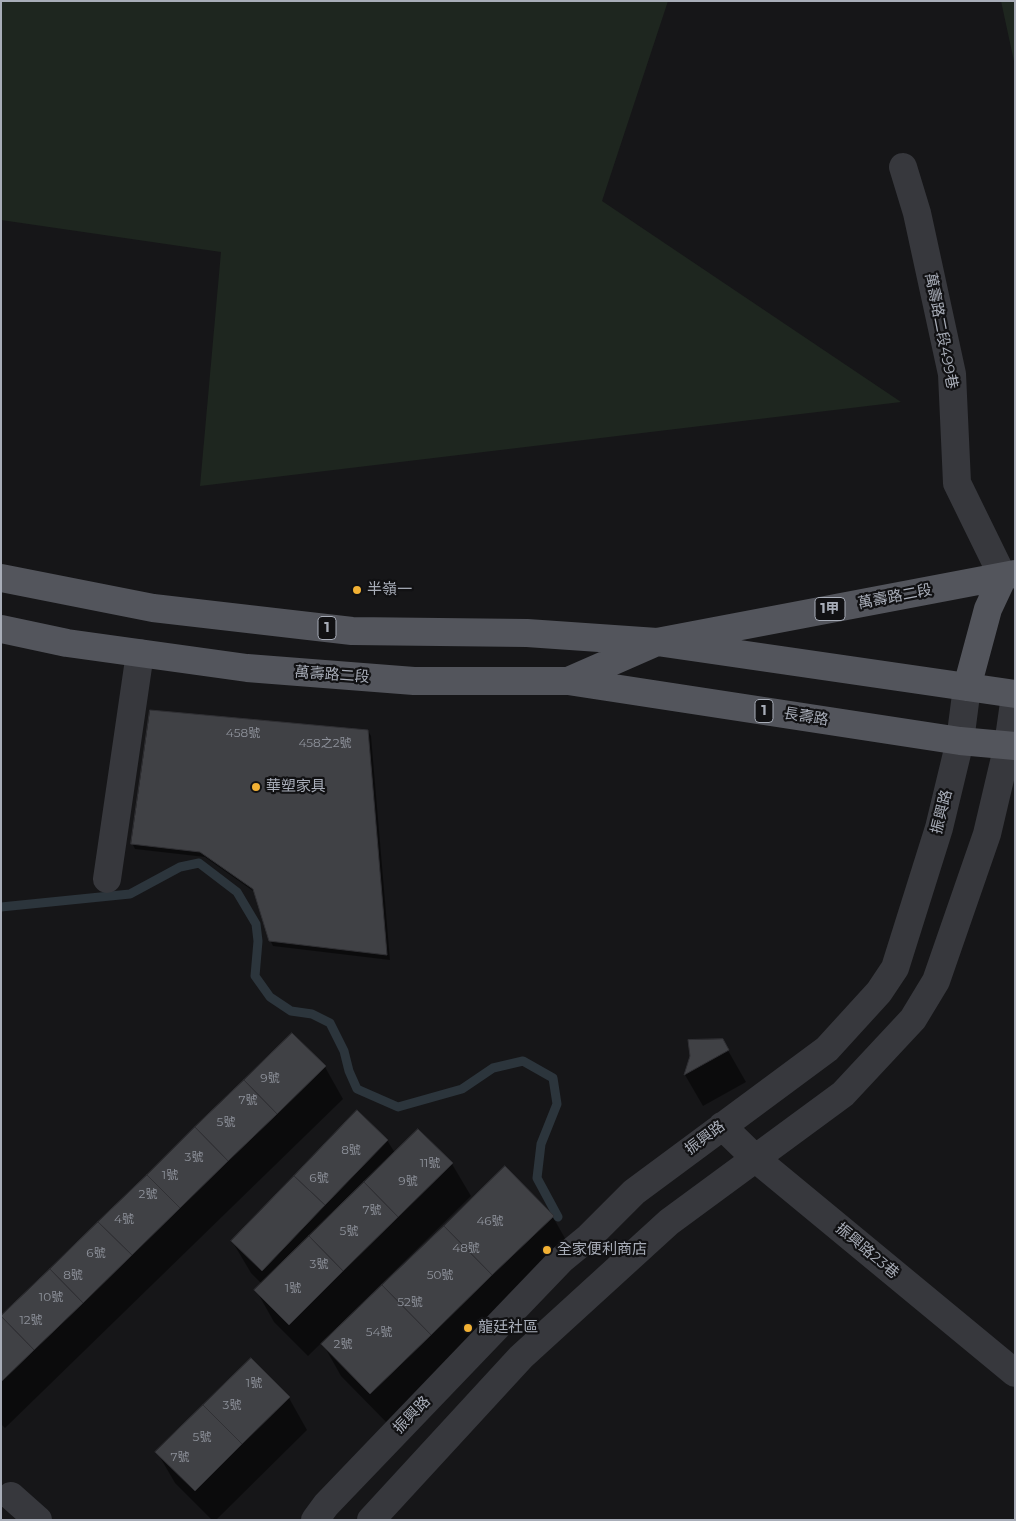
<!DOCTYPE html>
<meta charset="utf-8">
<style>
body{margin:0}
#map{position:relative;width:1016px;height:1521px;overflow:hidden;background:#161618;font-family:Montserrat,sans-serif}
canvas{display:block}
.frame{position:absolute;inset:0;border:2px solid #a8adb8;pointer-events:none}
</style>
<div id="map">
<canvas width="1016" height="1521"></canvas>
<div class="frame"></div>
</div>
<script>
const g = document.querySelector('canvas').getContext('2d');
g.lineJoin = 'round';
function fillPath(path, color) { g.fillStyle = color; g.fill(path, 'evenodd'); }
function stroke(path, color, width, dash) { g.strokeStyle = color; g.lineWidth = width; g.lineCap = dash ? 'butt' : 'round'; g.setLineDash(dash || []); g.stroke(path); }
function write(font, color, halo, rows, align = 'center') {
  g.font = font + ' Montserrat,"Noto Sans TC",sans-serif'; g.lineWidth = 4.5; g.setLineDash([]); g.textBaseline = 'middle'; g.strokeStyle = halo; g.fillStyle = color; for (const [text, x, y, turn = 0] of rows) {
    g.save(); g.translate(x, y); g.rotate((+turn || 0) * Math.PI / 180); g.textAlign = isNaN(turn) ? turn : align; if (halo) g.strokeText(text, 0, 0); g.fillText(text, 0, 0); g.restore();
  }
}
const green = new Path2D(`
 M1,1H668L602,201L901,402L200,486L221,252L1,220Z
 M1001,1H1015V66Z`);
const shadow = new Path2D(`
 M368,731L371,736L390,960L273,946L270,940L256,893L205,857L135,849L132,843Z
 M722,1040L746,1082L703,1106L685,1075L692,1056Z
 M325,1067L343,1099L5,1428L1,1424V1318Z
 M418,1130L452,1164L471,1196L308,1356L274,1322L256,1290L262,1284L251,1273L232,1241L387,1140L395,1153Z
 M553,1217L571,1249L389,1425L341,1376L323,1344Z
 M289,1398L307,1430L216,1520H212L175,1483L157,1452Z`);
const stream = new Path2D(`
 M1,907L130,894L180,867L199,863L237,892L256,924L258,941L255,976L270,997L291,1011L312,1014L330,1023L344,1051L349,1071L357,1089L398,1107L462,1089L493,1068L523,1061L553,1078L557,1104L541,1144L537,1178L558,1217`);
const building = new Path2D(`
 M150,710L368,730L387,955L269,941L253,889L200,852L131,844Z
 M292,1033L326,1066L277,1114L244,1080Z
 M723,1039L729,1050L684,1075L690,1056L688,1040Z
 M244,1080L277,1114L228,1161L195,1127Z
 M357,1110L388,1140L325,1205L294,1176Z
 M195,1127L228,1161L180,1208L147,1175Z
 M418,1129L453,1163L398,1217L364,1182Z
 M505,1166L554,1216L492,1275L444,1226Z
 M147,1175L180,1208L132,1255L98,1222Z
 M294,1176L325,1205L262,1271L231,1241Z
 M364,1182L398,1217L343,1271L309,1236Z
 M98,1222L132,1255L83,1303L50,1269Z
 M444,1226L492,1275L431,1335L382,1285Z
 M309,1236L343,1271L289,1325L254,1290Z
 M50,1269L83,1303L34,1350L1,1316Z
 M382,1285L431,1335L370,1394L321,1344Z
 M1,1316L34,1350L1,1382Z
 M251,1358L290,1397L242,1444L203,1405Z
 M203,1405L242,1444L195,1491L155,1452Z`);
const minor = new Path2D(`
 M903,167L917,213L952,374L957,483L1003,577
 M107,879L140,653
 M722,1126L756,1159L1015,1373
 M11,1496L38,1520
 M315,1520L326,1505L561,1260L589,1237L634,1192L827,1049L879,992L895,968L939,828L960,741L967,687
 M371,1520L521,1357L669,1222L843,1094L913,1019L936,981L987,834L1008,745L1015,696`);
const major = new Path2D(`
 M1,578L153,608L352,631L527,633L657,642L1015,694
 M1,629L67,643L247,668L414,681H568L657,642L1015,574
 M568,681L960,741L1015,746
 M967,687L988,609L1003,577`);
const markers = [
 [357,590,5,"#f2b134"],
 [256,787,5,"#f2b134"],
 [547,1250,5,"#f2b134"],
 [468,1328,5,"#f2b134"]
];
const numberNames = [
 ["458號",243,733],
 ["458之2號",325,743],
 ["9號",270,1078],
 ["7號",248,1100],
 ["5號",226,1122],
 ["8號",351,1150],
 ["3號",194,1157],
 ["11號",430,1163],
 ["1號",170,1175],
 ["6號",319,1178],
 ["9號",408,1181],
 ["2號",148,1194],
 ["7號",372,1210],
 ["4號",124,1219],
 ["46號",490,1221],
 ["5號",349,1231],
 ["48號",466,1248],
 ["6號",96,1253],
 ["3號",319,1264],
 ["8號",73,1275],
 ["50號",440,1275],
 ["1號",293,1288],
 ["10號",51,1297],
 ["52號",410,1302],
 ["12號",31,1320],
 ["54號",379,1332],
 ["2號",343,1344],
 ["1號",254,1383],
 ["3號",232,1405],
 ["5號",202,1437],
 ["7號",180,1457]
];
const shields = [
 [830,609,30],
 [327,628,18],
 [764,711,18]
];
const shieldNames = [
 ["1甲",830,609],
 ["1",327,628],
 ["1",764,711]
];
const streetNames = [
 ["萬壽路二段499巷",941,331,79],
 ["萬壽路二段",895,597,-11],
 ["萬壽路二段",332,675,4],
 ["長壽路",806,717,9],
 ["振興路",942,812,-76],
 ["振興路",705,1138,-37],
 ["振興路23巷",867,1251,40],
 ["振興路",412,1415,-46]
];
const poiNames = [
 ["半嶺一",367,590],
 ["華塑家具",266,787],
 ["全家便利商店",557,1250],
 ["龍廷社區",478,1328]
];
fillPath(green, '#1e261f');
fillPath(shadow, '#0007');
stroke(stream, '#2c353c', 9);
fillPath(building, '#404145');
stroke(building, '#303034', 1);
stroke(minor, '#37383d', 28);
stroke(major, '#53555c', 28);
for (const [x, y, r, color] of markers) { const dot = new Path2D(); dot.arc(x, y, r, 0, 2 * Math.PI); g.fillStyle = color; g.fill(dot); stroke(dot, '#111113', 2); }
write('12px', '#8e929b', null, numberNames);
for (const [x, y, w] of shields) { const box = new Path2D(); box.roundRect(x - w / 2, y - 11.5, w, 23, 4); g.fillStyle = '#111113'; g.fill(box); stroke(box, '#a8adb8', 1); }
write('bold 14px', '#a8adb8', null, shieldNames);
write('15px', '#a8adb8', '#111113', streetNames);
write('15px', '#a8adb8', '#111113', poiNames, 'left');
</script>
